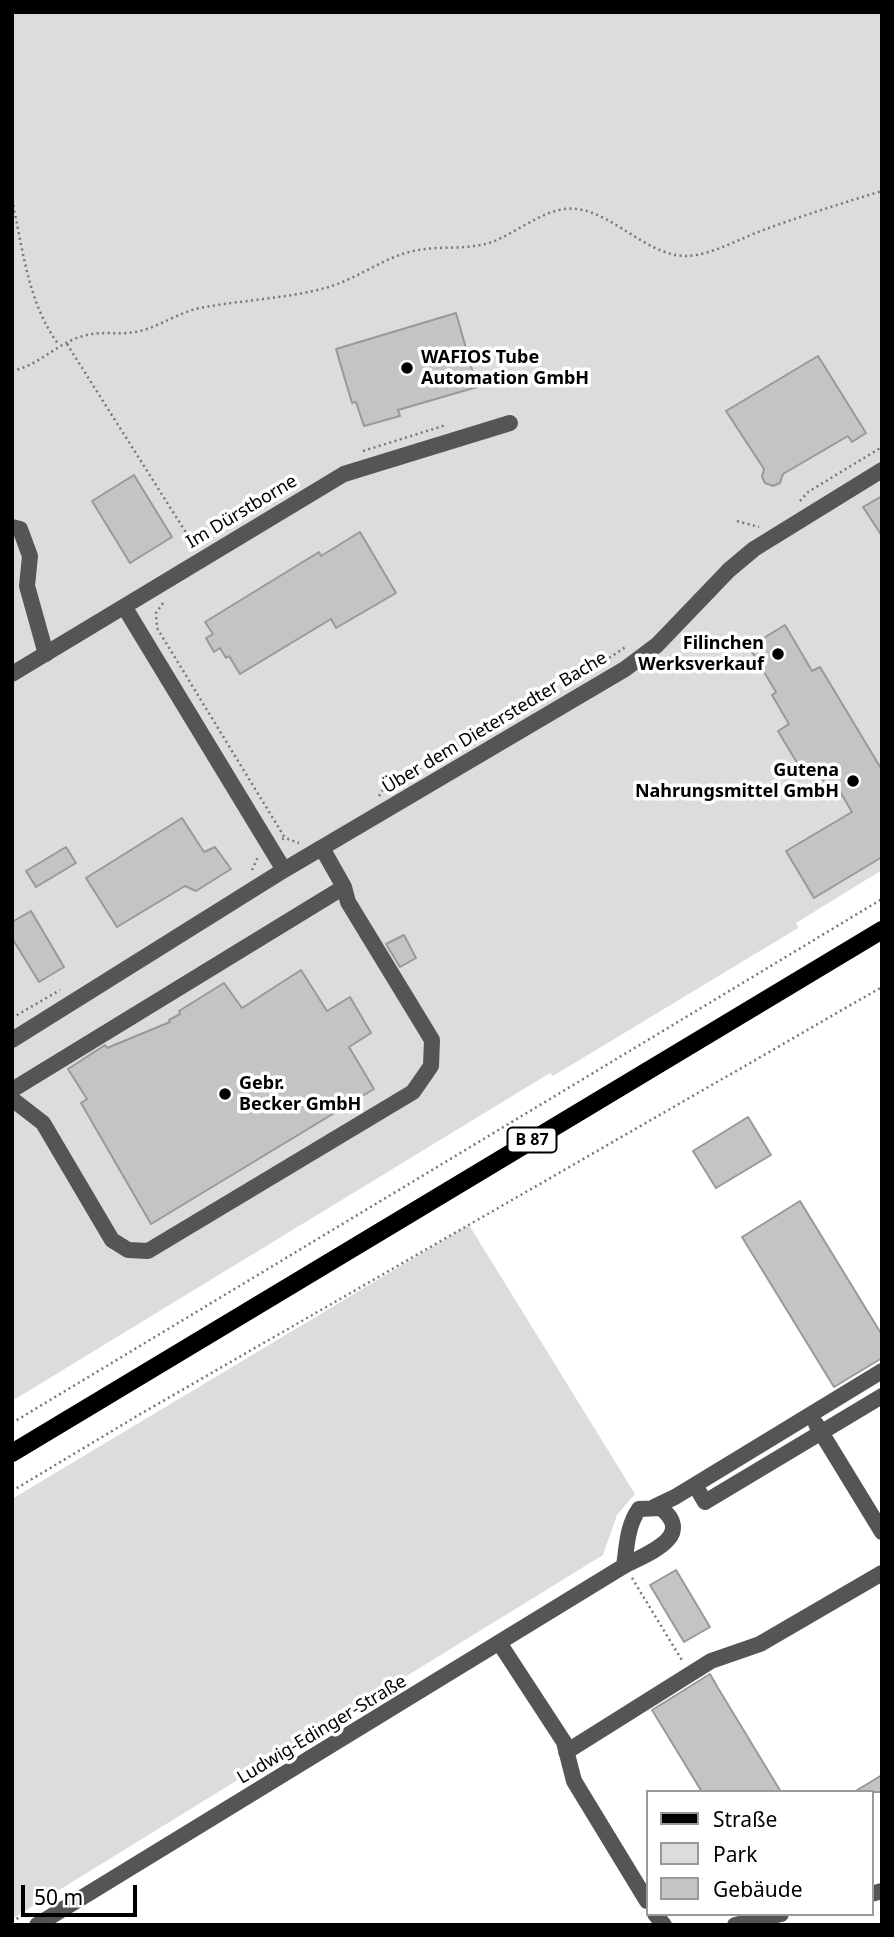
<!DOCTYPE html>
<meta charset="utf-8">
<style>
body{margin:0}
#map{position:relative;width:894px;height:1937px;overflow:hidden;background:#fff;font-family:"Noto Sans",sans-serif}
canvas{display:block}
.frame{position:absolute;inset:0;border:14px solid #000;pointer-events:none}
.legend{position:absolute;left:646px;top:1790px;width:228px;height:126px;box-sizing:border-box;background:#fff;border:2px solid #999;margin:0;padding:9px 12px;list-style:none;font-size:21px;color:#000}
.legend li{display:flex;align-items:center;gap:14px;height:35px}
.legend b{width:35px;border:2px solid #999}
.scale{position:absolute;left:21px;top:1885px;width:116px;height:32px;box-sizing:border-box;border:4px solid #000;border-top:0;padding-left:9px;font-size:21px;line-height:24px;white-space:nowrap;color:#000;-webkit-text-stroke:5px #fff;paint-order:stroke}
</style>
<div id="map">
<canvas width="894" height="1937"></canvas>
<div class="frame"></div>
<ul class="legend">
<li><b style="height:9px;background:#000"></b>Straße</li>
<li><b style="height:19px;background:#dcdcdc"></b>Park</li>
<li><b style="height:19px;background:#c4c4c4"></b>Gebäude</li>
</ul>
<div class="scale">50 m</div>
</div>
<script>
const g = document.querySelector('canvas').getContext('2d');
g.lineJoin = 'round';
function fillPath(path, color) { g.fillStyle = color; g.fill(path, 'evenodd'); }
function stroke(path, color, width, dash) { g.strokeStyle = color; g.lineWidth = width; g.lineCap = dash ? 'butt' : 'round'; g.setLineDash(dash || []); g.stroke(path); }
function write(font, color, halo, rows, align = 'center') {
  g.font = font + ' "Noto Sans",sans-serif'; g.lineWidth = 7; g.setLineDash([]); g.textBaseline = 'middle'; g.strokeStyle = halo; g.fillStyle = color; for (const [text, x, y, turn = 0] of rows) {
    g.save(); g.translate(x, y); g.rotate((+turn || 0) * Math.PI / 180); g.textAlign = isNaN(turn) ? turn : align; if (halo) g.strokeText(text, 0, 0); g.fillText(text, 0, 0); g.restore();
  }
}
const green = new Path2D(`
 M12,12H882V870L796,923L798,928L553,1076L550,1073L12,1401Z
 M469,1225L635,1494L617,1515L603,1555L12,1919V1499Z`);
const building = new Path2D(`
 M456,313L477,387L398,410L400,416L364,426L356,402L352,403L336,349Z
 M818,356L866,433L852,442L848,436L783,474L780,483L773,486L765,483L762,477L764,469L726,411Z
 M134,475L172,537L130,563L92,501Z
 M882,496V536L863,507Z
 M360,532L396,593L336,628L331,619L240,674L229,656L226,658L220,648L214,652L206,638L213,634L205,622L319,552L321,556Z
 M785,625L812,671L820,667L882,770V857L814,898L786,851L852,812L839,790L832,795L814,764L802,771L778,731L789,724L772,695L776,692L749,647Z
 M182,818L204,852L215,847L231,869L196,891L185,886L117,927L86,878Z
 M66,847L76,863L36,887L26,871Z
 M31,911L64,967L39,982L12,938V922Z
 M404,935L416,958L400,967L386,944Z
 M301,970L327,1011L350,997L371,1033L349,1047L374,1089L151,1224L81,1103L87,1099L68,1069L105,1045L107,1048L170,1022L169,1020L180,1014L179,1011L224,983L242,1008Z
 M748,1117L771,1155L716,1188L693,1151Z
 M800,1201L882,1335V1358L834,1387L742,1237Z
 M676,1570L710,1627L684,1642L650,1585Z
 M710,1674L718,1688L781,1792H702L652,1710Z
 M882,1775V1792H854Z`);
const path = new Path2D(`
 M12,200C23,249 28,304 59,345
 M67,344L185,531L192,546
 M12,371C40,365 57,343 83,336C102,330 122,336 140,331C161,326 179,312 200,308C241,300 285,299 325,288C356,280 382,258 413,251C439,245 466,251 492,242C515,233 535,216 559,210C603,199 642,256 686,256C710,256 743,237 766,229C804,215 843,203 882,191
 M363,451L446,425
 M800,501L808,492L882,447
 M737,521L759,527
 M163,603L156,613L157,628L285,838
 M600,664L627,646
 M379,796L382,791L530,702L547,696
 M282,839L285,838L299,843
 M252,870L258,857
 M12,1018L60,990
 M12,1423L882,899
 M12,1491L142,1413L882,987
 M632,1578L683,1662
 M12,1922L24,1914`);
const minor = new Path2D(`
 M12,527L20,529L30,556L27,586L46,654
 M125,608L284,870
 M12,674L344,474L510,423
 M12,1040L284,870L625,669L657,645L729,570L754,549L882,470
 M12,1090L344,887L322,848
 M12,1099L43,1123L112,1240L128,1250L148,1251L413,1092L431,1066L432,1040L348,902L344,887
 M816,1424L882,1532
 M695,1485L705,1502L882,1396
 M654,1507L675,1497L882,1371
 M500,1644L564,1742L574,1781L647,1901
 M566,1752L711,1661L760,1644L882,1573
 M871,1894L882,1891
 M655,1914L664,1925
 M37,1925L624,1566C646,1554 696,1537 661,1508L639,1509C627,1526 627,1546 624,1566
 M735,1925L781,1914`);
const major = new Path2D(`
 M12,1453L882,930`);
const markers = [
 [407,368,7,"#000"],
 [778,654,7,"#000"],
 [853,781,7,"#000"],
 [225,1094,7,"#000"]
];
const shields = [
 [532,1140,49]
];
const shieldNames = [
 ["B 87",532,1140]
];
const poiNames = [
 ["WAFIOS Tube",421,358],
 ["Automation GmbH",421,379],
 ["Filinchen",764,644,"right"],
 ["Werksverkauf",764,665,"right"],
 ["Gutena",839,771,"right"],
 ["Nahrungsmittel GmbH",839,792,"right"],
 ["Gebr.",239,1084],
 ["Becker GmbH",239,1105]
];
const streetNames = [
 ["Im Dürstborne",242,512,-31],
 ["Über dem Dieterstedter Bache",495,723,-31],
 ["Ludwig-Edinger-Straße",322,1730,-31]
];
fillPath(green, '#dcdcdc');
fillPath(building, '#c4c4c4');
stroke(building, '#999', 2);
stroke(path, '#777', 2.5, [2, 3.5]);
stroke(minor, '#555', 16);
stroke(major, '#000', 18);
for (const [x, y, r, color] of markers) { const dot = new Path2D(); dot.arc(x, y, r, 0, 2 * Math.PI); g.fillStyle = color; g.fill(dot); stroke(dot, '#fff', 2.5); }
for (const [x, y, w] of shields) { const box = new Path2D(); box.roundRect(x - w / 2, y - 12.5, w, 25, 5); g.fillStyle = '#fff'; g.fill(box); stroke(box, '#000', 2); }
write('bold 16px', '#000', null, shieldNames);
write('bold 18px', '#000', '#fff', poiNames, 'left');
write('18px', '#000', '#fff', streetNames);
</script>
